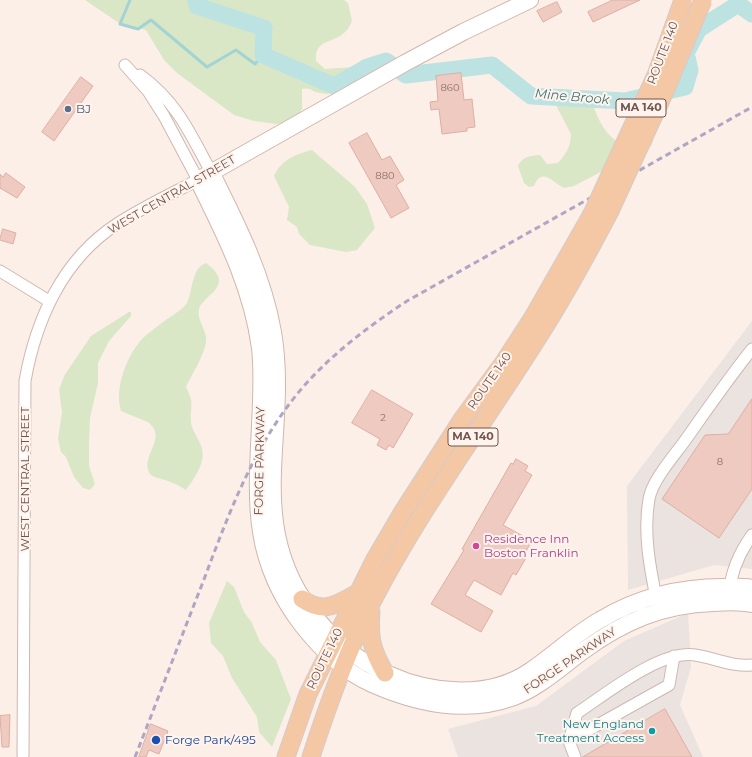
<!DOCTYPE html>
<style>
body{margin:0}
canvas{display:block;background:#fbefe7}
</style>
<canvas width="752" height="757"></canvas>
<script>
const g = document.querySelector('canvas').getContext('2d');
g.lineJoin = 'round';
function fillPath(path, color) { g.fillStyle = color; g.fill(path, 'evenodd'); }
function stroke(path, color, width, dash) { g.strokeStyle = color; g.lineWidth = width; g.lineCap = dash ? 'butt' : 'round'; g.setLineDash(dash || []); g.stroke(path); }
function write(font, color, halo, rows, align = 'center') {
  g.font = font + ' Montserrat,sans-serif'; g.lineWidth = 4; g.setLineDash([]); g.textBaseline = 'middle'; g.strokeStyle = halo; g.fillStyle = color; for (const [text, x, y, turn = 0] of rows) {
    g.save(); g.translate(x, y); g.rotate((+turn || 0) * Math.PI / 180); g.textAlign = isNaN(turn) ? turn : align; if (halo) g.strokeText(text, 0, 0); g.fillText(text, 0, 0); g.restore();
  }
}
const industrial = new Path2D(`
 M752,321V569L714,565L628,590L627,486Z
 M688,613L691,667L680,705L703,757H458L448,729L536,706L624,641Z`);
const green = new Path2D(`
 M85,0H344L348,3L352,21C350,25 348,30 345,32C334,44 314,38 316,61L325,69L354,67L366,75C352,84 337,97 320,93C312,92 310,87 302,89V109L297,118L277,124L254,121L234,115L177,73L164,60L146,30L119,23Z
 M550,94L574,96L591,100C597,116 602,130 615,140L651,136L653,139L652,145L646,151L614,165L574,186L564,188C553,183 542,166 534,186L529,187L524,183L518,166C522,156 531,156 540,155L547,164L558,163C566,154 571,146 571,134Z
 M312,150L355,187L367,204L375,228L357,250L346,252L310,245L299,234L297,227L287,220L289,207L274,176C281,160 296,154 312,150Z
 M206,263C238,287 201,295 199,310C197,319 204,327 206,336C208,350 192,374 186,387C195,405 190,405 191,423C192,429 197,437 200,443C208,460 196,476 186,490C177,484 169,481 158,478C155,477 152,476 150,474C139,456 168,439 149,423C147,421 127,414 121,411C114,388 127,355 143,338C149,332 157,327 163,322C169,317 183,310 187,303C193,291 191,268 206,263Z
 M129,312H131V316L109,341L98,363V383L90,418L89,444V466L95,484L90,490L83,488L74,477L66,457L61,452L58,439L62,412L59,390L64,376L91,336Z
 M227,581L234,587L244,612L252,623L260,642L276,660L291,699L272,747L259,732L257,717L232,678L223,656L211,643L209,623Z`);
const stream = new Path2D(`
 M130,0L120,24L138,29L151,20L207,67L236,50L255,64L263,55`);
const river = new Path2D(`
 M196,0L197,6L264,28L263,55L334,86L367,67L386,61L406,75L492,65L531,96L625,101L685,87L690,70L686,53L699,29L738,4L752,14`);
const building = new Path2D(`
 M613,0H640L593,22L588,12Z
 M557,2L562,12L543,22L537,11Z
 M461,73L464,100L472,99L475,127L467,128V131L442,134L439,109L431,110L430,102L438,101L436,76Z
 M81,77L93,86L54,141L42,132Z
 M367,133L382,160L390,156L404,180L396,185L409,208L391,218L349,143Z
 M6,173L25,187L17,198L0,188V174L3,177Z
 M3,229L16,233L13,244L0,240Z
 M372,390L413,414L393,448L389,445L386,450L377,445L380,439L352,423Z
 M752,399V489L719,538L662,499L705,435L728,434Z
 M516,459L528,466L525,471L532,475L503,525L532,541L523,556L526,558L516,575L513,573L501,595L474,580L465,595L493,611L481,632L431,604L464,550L462,549L511,463L513,464Z
 M665,709L692,757H583Z
 M10,715L9,747H2L0,716Z
 M151,724L168,731L159,754L149,750L146,757H139Z`);
const street = new Path2D(`
 M140,75C177,102 190,133 211,172
 M0,271L49,301
 M729,594C731,571 739,553 752,535
 M657,602C650,569 643,532 649,499C652,481 673,457 684,442C706,411 728,379 752,349
 M569,741L669,685L674,656
 M23,755L25,381C36,319 63,259 117,224C143,207 171,194 198,180L164,116L148,91L125,65
 M575,757L569,741L577,713C606,694 660,650 695,655C715,658 732,667 752,665`);
const secondary = new Path2D(`
 M530,0L463,32L405,63L198,180C225,235 252,287 260,348C263,374 261,400 260,426C256,504 252,560 302,625C322,650 343,671 372,684C417,704 468,714 514,697C540,687 561,667 583,651C624,621 662,605 713,603C726,602 739,601 752,604
 M211,172C237,224 263,275 273,332C290,432 243,520 311,611C331,639 356,660 388,674C432,694 489,699 530,671C554,655 575,634 600,620C638,597 680,587 723,587C733,587 743,586 752,588`);
const primary = new Path2D(`
 M302,599C324,614 335,605 356,594
 M371,612C369,639 372,650 385,673
 M286,757L308,694L375,559L402,513L463,418L504,362L532,319L592,214
 M311,757C328,704 347,652 372,602C420,509 483,425 539,336C565,295 588,253 610,211`);
const rail = new Path2D(`
 M135,757C158,699 180,640 203,582C229,513 254,444 303,387C333,353 369,326 407,301L752,107`);
const primaryBridge = new Path2D(`
 M610,211L666,89L703,0
 M592,214L656,75L683,0`);
const markers = [
 [68,109,4,"#5c6f8a"],
 [476,546,4,"#d1479c"],
 [652,731,4,"#0f9aa8"],
 [156,740,5,"#1a4fb4"]
];
const numberNames = [
 ["860",450,88],
 ["880",385,176],
 ["2",383,418],
 ["8",720,462]
];
const shields = [
 [641,108,50],
 [473,437,50]
];
const shieldNames = [
 ["MA 140",641,108],
 ["MA 140",473,437]
];
const streetNames = [
 ["ROUTE 140",663,53,-69],
 ["WEST CENTRAL STREET",172,195,-30],
 ["ROUTE 140",490,381,-55],
 ["FORGE PARKWAY",260,461,-89],
 ["WEST CENTRAL STREET",25,479,-90],
 ["ROUTE 140",325,659,-64],
 ["FORGE PARKWAY",570,661,-34]
];
const serviceNames = [
 ["BJ",76,109]
];
const hotelNames = [
 ["Residence Inn",484,539],
 ["Boston Franklin",484,553]
];
const cultureNames = [
 ["New England",644,724],
 ["Treatment Access",644,738]
];
const transitNames = [
 ["Forge Park/495",165,740]
];
const waterNames = [
 ["Mine Brook",572,97,5]
];
fillPath(industrial, '#ebe3e0');
fillPath(green, '#dae7c6');
stroke(stream, '#a3d4d3', 3);
stroke(river, '#bce3e1', 17);
fillPath(building, '#eecac0');
stroke(building, '#e0aea2', 1);
stroke(street, '#ceb8b1', 13);
stroke(secondary, '#d0b7ae', 18);
stroke(primary, '#d5cbca', 19);
stroke(street, '#fff', 11);
stroke(secondary, '#fff', 16);
stroke(primary, '#f4c8a4', 17);
stroke(rail, '#b0a6c4', 3, [6, 4]);
stroke(primaryBridge, '#d5cbca', 19, []);
stroke(primaryBridge, '#f4c8a4', 17);
for (const [x, y, r, color] of markers) { const dot = new Path2D(); dot.arc(x, y, r, 0, 2 * Math.PI); g.fillStyle = color; g.fill(dot); stroke(dot, '#fef4ed', 1.5); }
write('10px', '#91716a', null, numberNames);
for (const [x, y, w] of shields) { const box = new Path2D(); box.roundRect(x - w / 2, y - 9, w, 18, 3); g.fillStyle = '#fef4ed'; g.fill(box); stroke(box, '#72534d', 1); }
write('bold 11px', '#72534d', null, shieldNames);
write('12px', '#72534d', '#fef4ed', streetNames);
write('12px', '#4e5e75', '#fef4ed', serviceNames, 'left');
write('12px', '#b23c85', '#fef4ed', hotelNames, 'left');
write('12px', '#0d838f', '#fef4ed', cultureNames, 'right');
write('12px', '#164399', '#fef4ed', transitNames, 'left');
write('italic 13px', '#427676', '#fef4ed', waterNames);
</script>
